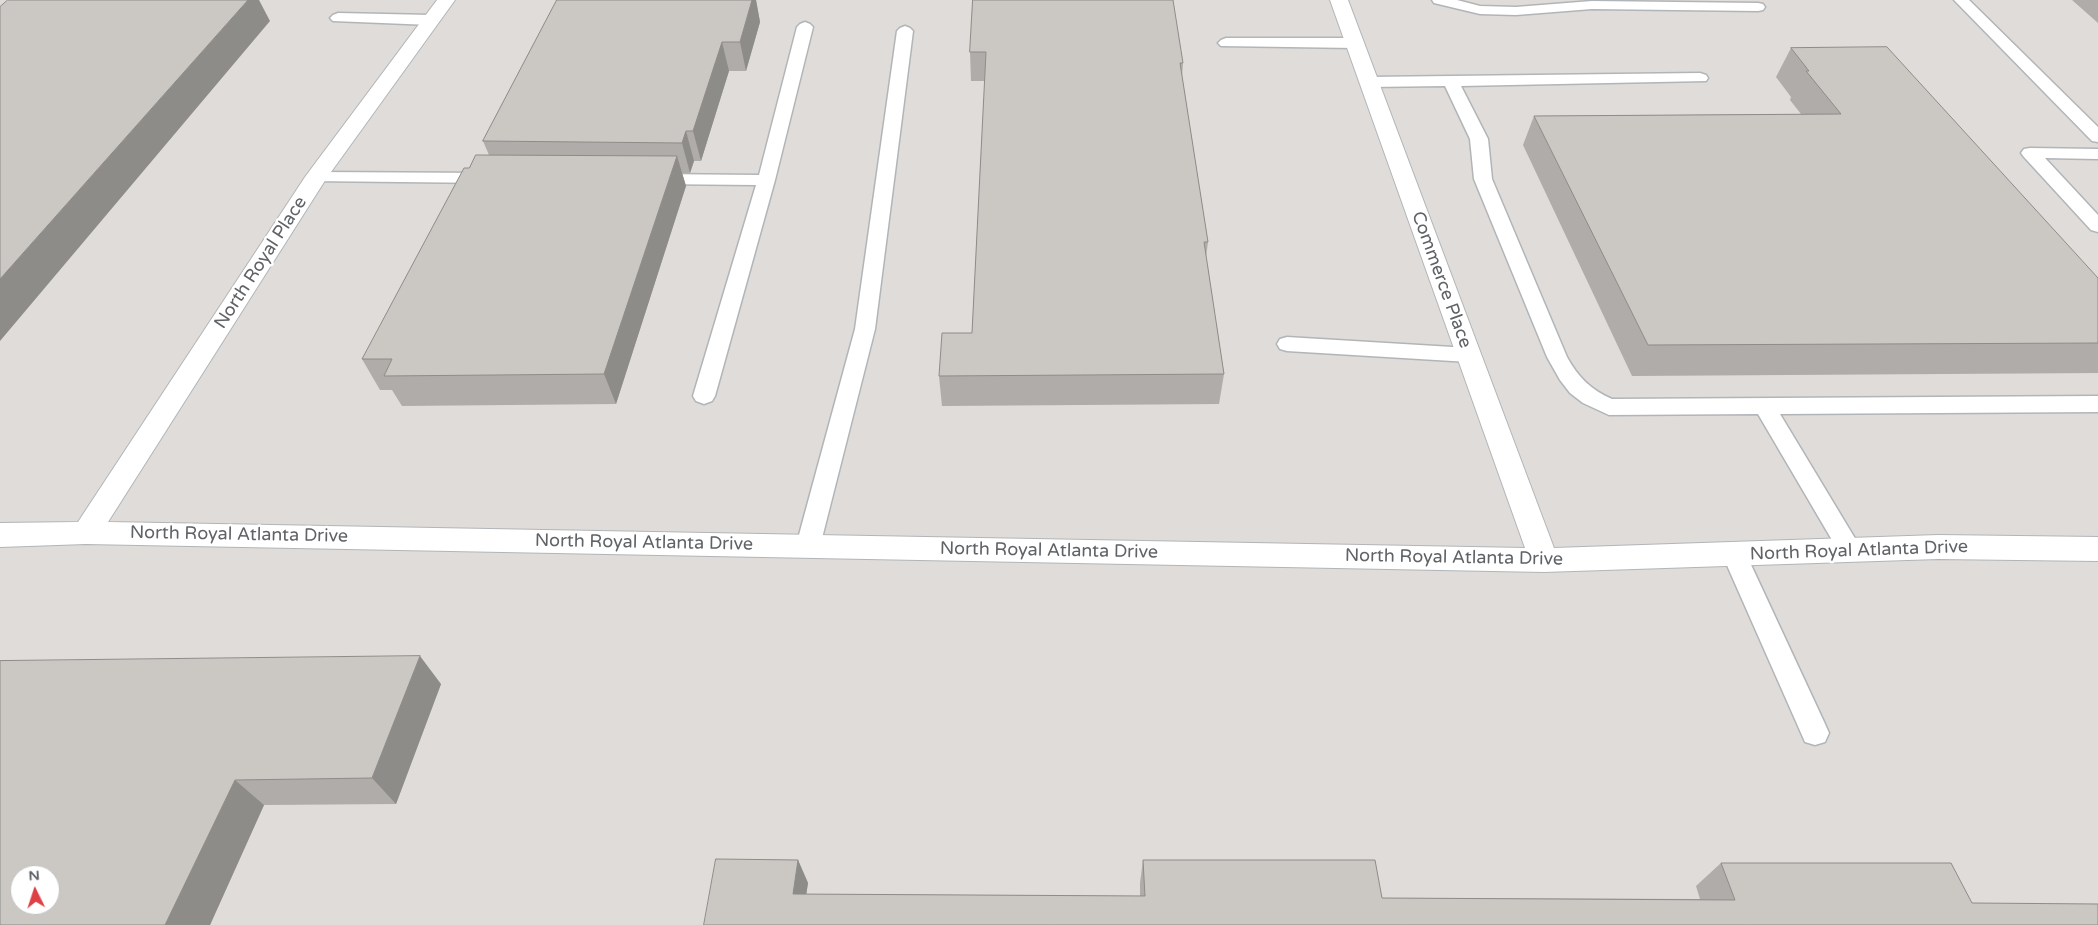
<!DOCTYPE html>
<style>
body{margin:0}
#map{position:relative;width:2098px;height:925px;overflow:hidden;background:#f0ede7;font-family:"Varela Round",sans-serif}
canvas{display:block}
.north{position:absolute;left:10px;top:865px;width:50px;height:50px;box-sizing:border-box;background:#fff;border:1px solid #bfc1c2;border-radius:50%;rotate:356deg;font-size:14px;font-weight:700;line-height:20px;text-align:center;color:#5f6366}
.north::after{content:'';display:block;margin:auto;width:18px;height:22px;background:#dd4045;clip-path:polygon(50% 0,100% 100%,50% 72%,0 100%)}
</style>
<div id="map">
<canvas width="2098" height="925"></canvas>
<div class="north">N</div>
</div>
<script>
const g = document.querySelector('canvas').getContext('2d');
g.lineJoin = 'round';
function fillPath(path, color) { g.fillStyle = color; g.fill(path, 'evenodd'); }
function stroke(path, color, width, dash) { g.strokeStyle = color; g.lineWidth = width; g.lineCap = dash ? 'butt' : 'round'; g.setLineDash(dash || []); g.stroke(path); }
function write(font, color, halo, rows, align = 'center') {
  g.font = font + ' "Varela Round",sans-serif'; g.lineWidth = 5; g.setLineDash([]); g.textBaseline = 'middle'; g.strokeStyle = halo; g.fillStyle = color; for (const [text, x, y, turn = 0] of rows) {
    g.save(); g.translate(x, y); g.rotate((+turn || 0) * Math.PI / 180); g.textAlign = isNaN(turn) ? turn : align; if (halo) g.strokeText(text, 0, 0); g.fillText(text, 0, 0); g.restore();
  }
}
const industrial = new Path2D(`
 M0,0H2098V925H0ZM20,875H50V905H20Z`);
const lane = new Path2D(`
 M1432,0H1457L1480,6L1516,7L1592,1L1758,3L1763,4L1765,7L1763,10L1758,11L1592,9L1516,15L1480,14L1434,3Z
 M1954,0H1969L2098,127V142L2092,141Z
 M338,13L431,15L436,17L439,20L436,23L431,25L333,21L330,18L333,15Z
 M805,22L810,24L813,27L775,180L715,396L712,401L704,404L696,401L693,396L756,185L652,184L646,183L643,179L646,175L652,174L759,175L797,27L800,24Z
 M905,26L910,28L913,31L875,329L820,546L816,553L808,556L800,553L796,546L855,329L897,31L900,28Z
 M1226,38H1355L1360,40L1363,43L1360,46L1355,48L1221,46L1218,43L1221,40Z
 M1700,73L1706,75L1708,78L1706,81L1461,86L1488,139L1492,179L1567,357C1578,377 1591,390 1612,399L2098,396V412L1780,414L1862,550L1858,557L1850,560L1842,557L1758,414L1609,415L1583,403L1570,393L1560,380L1547,357L1474,179L1470,139L1445,86L1369,87L1363,85L1361,82L1363,79L1369,77Z
 M2030,148L2098,149V159L2045,158L2098,215V232L2091,230L2024,157L2021,153L2024,149Z
 M316,172L490,173L496,174L499,178L496,182L490,183L310,181L307,177L310,173Z
 M1287,337L1469,348L1476,350L1479,355L1476,360L1469,362L1287,351L1280,349L1277,344L1280,339Z
 M1734,544L1742,547L1746,554L1825,724L1829,733L1825,742L1815,745L1805,742L1722,554L1726,547Z`);
const street = new Path2D(`
 M437,0H455L326,179L108,522L1525,548L1330,0H1348L1554,548L1938,535L2098,537V561L1938,559L1544,572L86,544L0,547V523L78,522L305,177Z`);
const wall = new Path2D(`
 M557,0H756L760,22L746,71H729L701,161H694L690,173H682L686,186L616,404L402,406L392,390H380L362,359L469,168L489,155L483,141Z
 M973,0L1183,63L1182,77L1208,242L1206,257L1224,374L1219,404L942,406L939,376L972,333L985,81H971L970,52Z
 M2072,0H2098V23Z
 M1791,48L2098,278V373L1632,376L1523,145L1534,116L1801,114L1790,100L1791,97L1776,77Z
 M0,661L441,684L396,804L264,805L210,925H0Z
 M798,860L808,883L806,894L1140,896V883L1143,860L1382,898L1700,899L1696,886L1721,863L1972,903L704,925Z`);
const shadedWall = new Path2D(`
 M248,0H259L270,21L0,341V279Z
 M752,0H756L760,22L746,71L740,42Z
 M722,42L729,71L701,161L693,131Z
 M686,131L694,161L690,173L682,143Z
 M677,156L686,186L616,404L604,374Z
 M420,656L441,684L396,804L372,778Z
 M235,780L264,805L210,925H165Z
 M798,860L808,883L803,917L793,894Z`);
const building = new Path2D(`
 M8,0H248L0,279V7Z
 M557,0H752L740,42H722L693,131H686L682,143L483,141Z
 M973,0H1173L1183,63H1180L1208,242H1204L1224,374L939,376L942,333H972L986,52H970Z
 M1887,47L2098,278V343L1648,345L1534,116L1841,114L1806,71H1809L1791,48Z
 M476,155L677,156L604,374L384,376L392,359H362L464,168H469Z
 M420,656L372,778L235,780L165,925H0V661ZM20,875H50V905H20Z
 M716,859L798,860L793,894L1145,896L1143,860H1375L1382,898L1735,900L1721,863H1951L1972,903L2098,904V925H704Z`);
const streetNames = [
 ["North Royal Place",261,263,-57],
 ["Commerce Place",1441,280,70],
 ["North Royal Atlanta Drive",239,535,1],
 ["North Royal Atlanta Drive",644,543,1],
 ["North Royal Atlanta Drive",1049,551,1],
 ["North Royal Atlanta Drive",1859,551,-2],
 ["North Royal Atlanta Drive",1454,558,1]
];
fillPath(industrial, '#dfdcd9');
stroke(lane, '#b2b5b8', 3);
stroke(street, '#b2b5b8', 2);
fillPath(lane, '#fff');
fillPath(street, '#fff');
fillPath(wall, '#afaca9');
fillPath(shadedWall, '#8e8c89');
fillPath(building, '#cbc8c4');
stroke(building, '#8e8c89', 1);
write('18px', '#5f6366', '#fff', streetNames);
</script>
